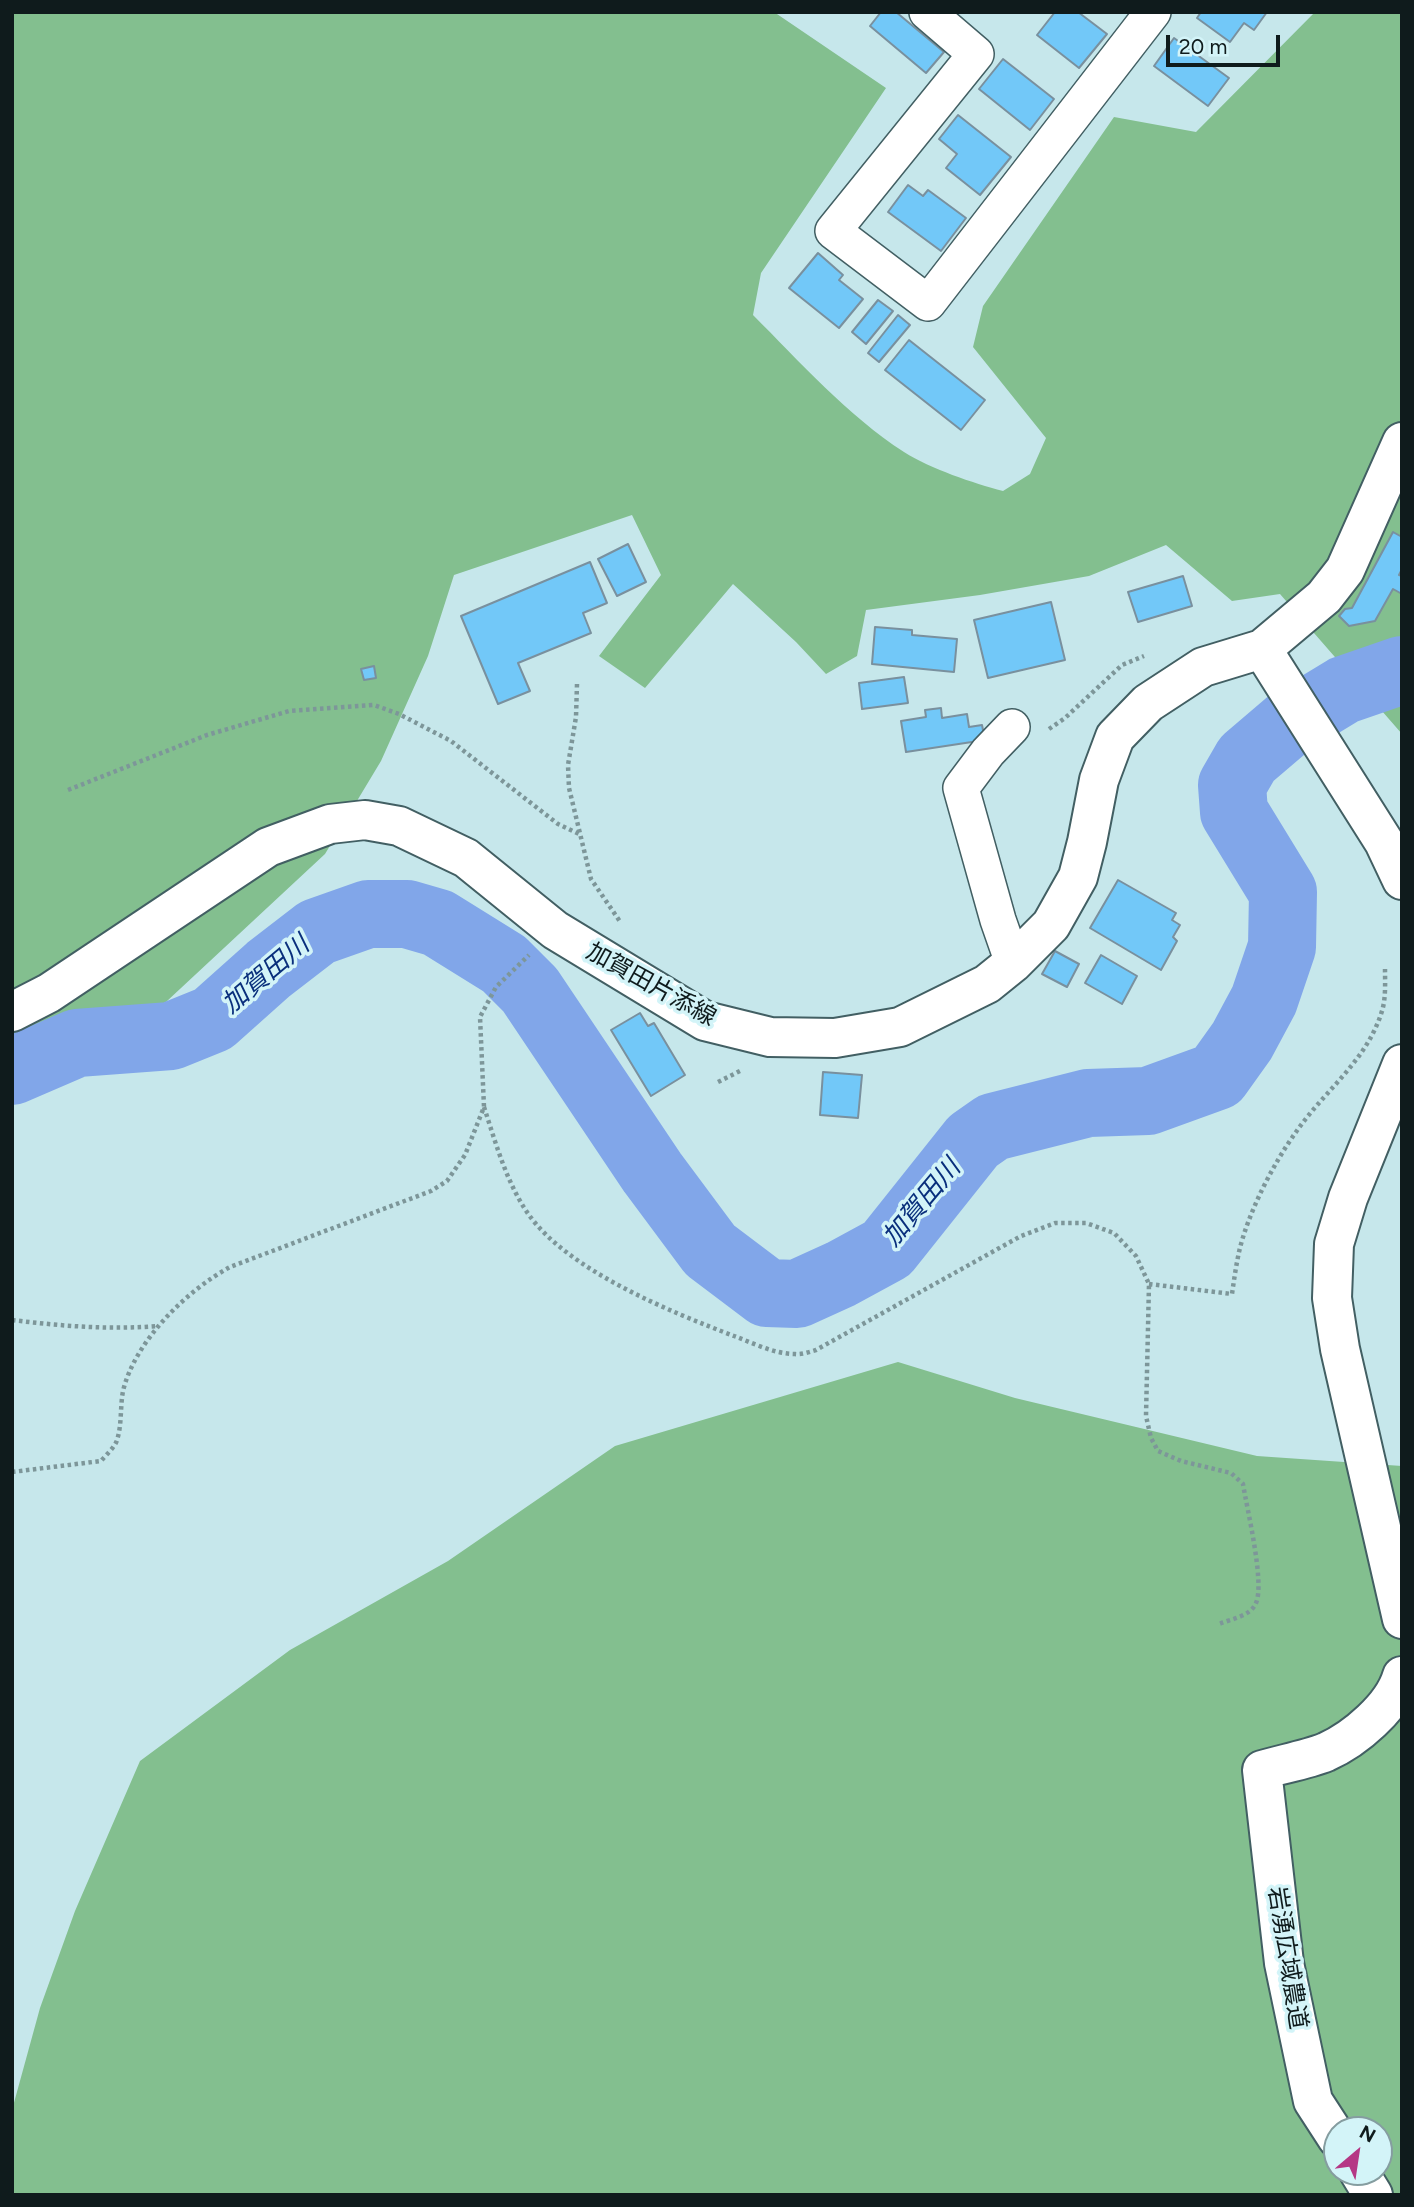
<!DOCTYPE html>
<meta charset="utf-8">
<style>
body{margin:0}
#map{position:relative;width:1414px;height:2207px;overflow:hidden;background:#c6e7eb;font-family:Figtree,sans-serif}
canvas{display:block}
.frame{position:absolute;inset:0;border:14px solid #0f1b1c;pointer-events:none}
.north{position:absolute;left:1323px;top:2116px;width:70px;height:70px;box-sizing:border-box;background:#d3f4f8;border:2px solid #859da0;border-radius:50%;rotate:29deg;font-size:19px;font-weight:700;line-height:28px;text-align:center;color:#0f1b1c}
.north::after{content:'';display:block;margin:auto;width:24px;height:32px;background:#b53785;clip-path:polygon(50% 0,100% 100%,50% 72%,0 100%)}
.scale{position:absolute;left:1166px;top:35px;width:114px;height:32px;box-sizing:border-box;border:4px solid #0f1b1c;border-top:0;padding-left:9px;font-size:21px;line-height:24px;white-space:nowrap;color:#0f1b1c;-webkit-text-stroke:5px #d3f4f8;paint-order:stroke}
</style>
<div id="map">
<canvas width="1414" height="2207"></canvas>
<div class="frame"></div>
<div class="north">N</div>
<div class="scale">20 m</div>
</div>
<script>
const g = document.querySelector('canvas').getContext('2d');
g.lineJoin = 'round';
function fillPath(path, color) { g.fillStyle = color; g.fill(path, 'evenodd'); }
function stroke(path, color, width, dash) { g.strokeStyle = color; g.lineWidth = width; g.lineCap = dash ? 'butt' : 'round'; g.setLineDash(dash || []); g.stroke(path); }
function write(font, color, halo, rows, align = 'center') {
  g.font = font + ' Figtree,"Noto Sans JP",sans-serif'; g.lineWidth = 7; g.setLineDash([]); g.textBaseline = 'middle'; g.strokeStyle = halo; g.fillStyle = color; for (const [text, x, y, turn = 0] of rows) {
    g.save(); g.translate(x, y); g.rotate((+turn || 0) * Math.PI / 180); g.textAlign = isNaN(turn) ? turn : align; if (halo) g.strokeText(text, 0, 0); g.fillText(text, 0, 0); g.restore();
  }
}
const green = new Path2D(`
 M12,12H774L886,88L761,273L753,315C800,362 847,415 904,452C931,469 973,483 1003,491L1030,474L1046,438L973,347L983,306L1114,117L1196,132L1315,12H1402V734L1280,594L1232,601L1166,545L1089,576L980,595L866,610L857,656L826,674L796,642L733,584L645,688L599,656L661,575L632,515L454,575L428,656L381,761L325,854L152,1015L12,1092Z
 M898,1362L1015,1398L1257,1456L1402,1466V2195H12V2110L40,2008L75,1911L140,1761L290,1650L448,1561L615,1446ZM1337,2130H1379V2172H1337Z`);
const river = new Path2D(`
 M12,1071L77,1043L171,1036L213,1019L269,969L317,932L368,914H407L438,923L504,964L530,990L652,1172L710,1250L767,1293L797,1294L841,1274L887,1249L973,1141L993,1127L1088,1103L1148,1101L1217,1076L1242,1041L1264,1000L1282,947L1283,892L1234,812L1232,785L1247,759L1288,724L1344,690L1402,670`);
const building = new Path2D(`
 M881,12H896L944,52L926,73L870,26Z
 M1055,12H1078L1107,34L1079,68L1037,35Z
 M1201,12H1267L1254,30L1244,23L1230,42L1197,18Z
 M1174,38L1229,78L1208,106L1154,66Z
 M1003,59L1054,99L1030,130L979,89Z
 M958,115L1011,157L980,195L946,168L957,154L939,139Z
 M908,185L923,196L928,190L966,218L941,251L888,212Z
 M818,253L843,275L839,280L863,299L839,328L789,288Z
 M878,300L893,311L866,344L852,332Z
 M898,315L910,325L879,362L868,353Z
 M909,340L985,400L961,430L885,370Z
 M1393,532L1402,537V569L1399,575L1402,576V594L1393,589L1375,621L1349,626L1339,616L1345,609L1352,608Z
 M628,544L646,582L617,596L598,559Z
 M590,562L607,603L583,613L591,633L518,663L530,691L498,704L461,616Z
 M1183,576L1192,606L1138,622L1128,592Z
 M1051,602L1065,660L988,678L974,620Z
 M875,627L912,630V635L957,639L954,672L872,664Z
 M374,666L376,678L364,680L361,669Z
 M904,677L908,703L862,709L859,683Z
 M941,708L942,718L967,714L969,727L982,725L985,740L906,752L901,721L926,717L925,710Z
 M1118,880L1176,913L1172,920L1180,925L1173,937L1177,941L1161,970L1090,928Z
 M1055,951L1079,964L1067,987L1042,974Z
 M1101,955L1137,976L1122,1004L1085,983Z
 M640,1013L648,1026L654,1023L685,1075L651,1096L611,1030Z
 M823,1072L862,1075L858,1118L820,1115Z`);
const path = new Path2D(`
 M577,684L576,717L568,765L569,788L591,879L621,923
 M1049,729L1065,718L1122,665L1144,656
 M68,790L207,735L289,711L374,705L399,714L451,741L558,824L579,834
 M718,1082L742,1070
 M484,1107C496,1144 507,1184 529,1215C569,1271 671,1312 734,1336C753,1343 774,1354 795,1354C801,1355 809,1352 816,1350L1021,1236L1055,1223H1086L1114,1233L1136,1256L1149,1284L1146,1416L1151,1438L1158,1451L1181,1461L1231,1473L1243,1484C1247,1509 1265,1583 1256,1603C1251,1616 1231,1619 1219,1624
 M1149,1284L1232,1294C1234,1280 1236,1266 1239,1252C1248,1213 1273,1164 1296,1132C1324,1091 1367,1061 1382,1011C1386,998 1385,982 1385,968
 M12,1320C61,1326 109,1330 158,1326
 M12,1472L101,1461C106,1455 115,1447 117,1440C122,1425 120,1407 123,1391C135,1341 186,1291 230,1267L431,1191L447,1181L465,1155L484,1107L480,1017L496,987L529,955`);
const street = new Path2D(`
 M927,12L976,54L833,231L928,303L1153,12
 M1012,727L988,752L961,788L998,920L1013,963`);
const secondary = new Path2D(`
 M1262,649L1384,842L1402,880
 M12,1012L49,993L268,847L330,824L365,820L399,826L466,858L555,930L705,1021L770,1037L835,1038L900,1027L987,984L1013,963L1051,925L1078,877L1087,842L1099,780L1115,737L1148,703L1203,667L1262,649L1324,597L1345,570L1402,442
 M1402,1064L1348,1198L1334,1244L1332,1298L1340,1349L1402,1619
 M1337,2138L1313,2101L1284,1963L1262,1770C1282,1764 1306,1760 1326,1752C1355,1739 1393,1707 1402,1676
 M1359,2172L1373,2195`);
const streetNames = [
 ["加賀田片添線",651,985,29],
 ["岩湧広域農道",1287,1958,81]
];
const waterNames = [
 ["加賀田川",266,975,-40],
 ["加賀田川",922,1203,-50]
];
fillPath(green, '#83bf8f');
stroke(river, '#81a6e9', 68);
fillPath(building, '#72c8f8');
stroke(building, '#79909e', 2);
stroke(street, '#425f63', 38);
stroke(secondary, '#425f63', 42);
stroke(path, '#7d9699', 4.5, [3.5, 3.5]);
stroke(street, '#fff', 35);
stroke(secondary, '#fff', 38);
write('24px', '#0f1b1c', '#d3f4f8', streetNames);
write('italic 26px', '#092f7c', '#d3f4f8', waterNames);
</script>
